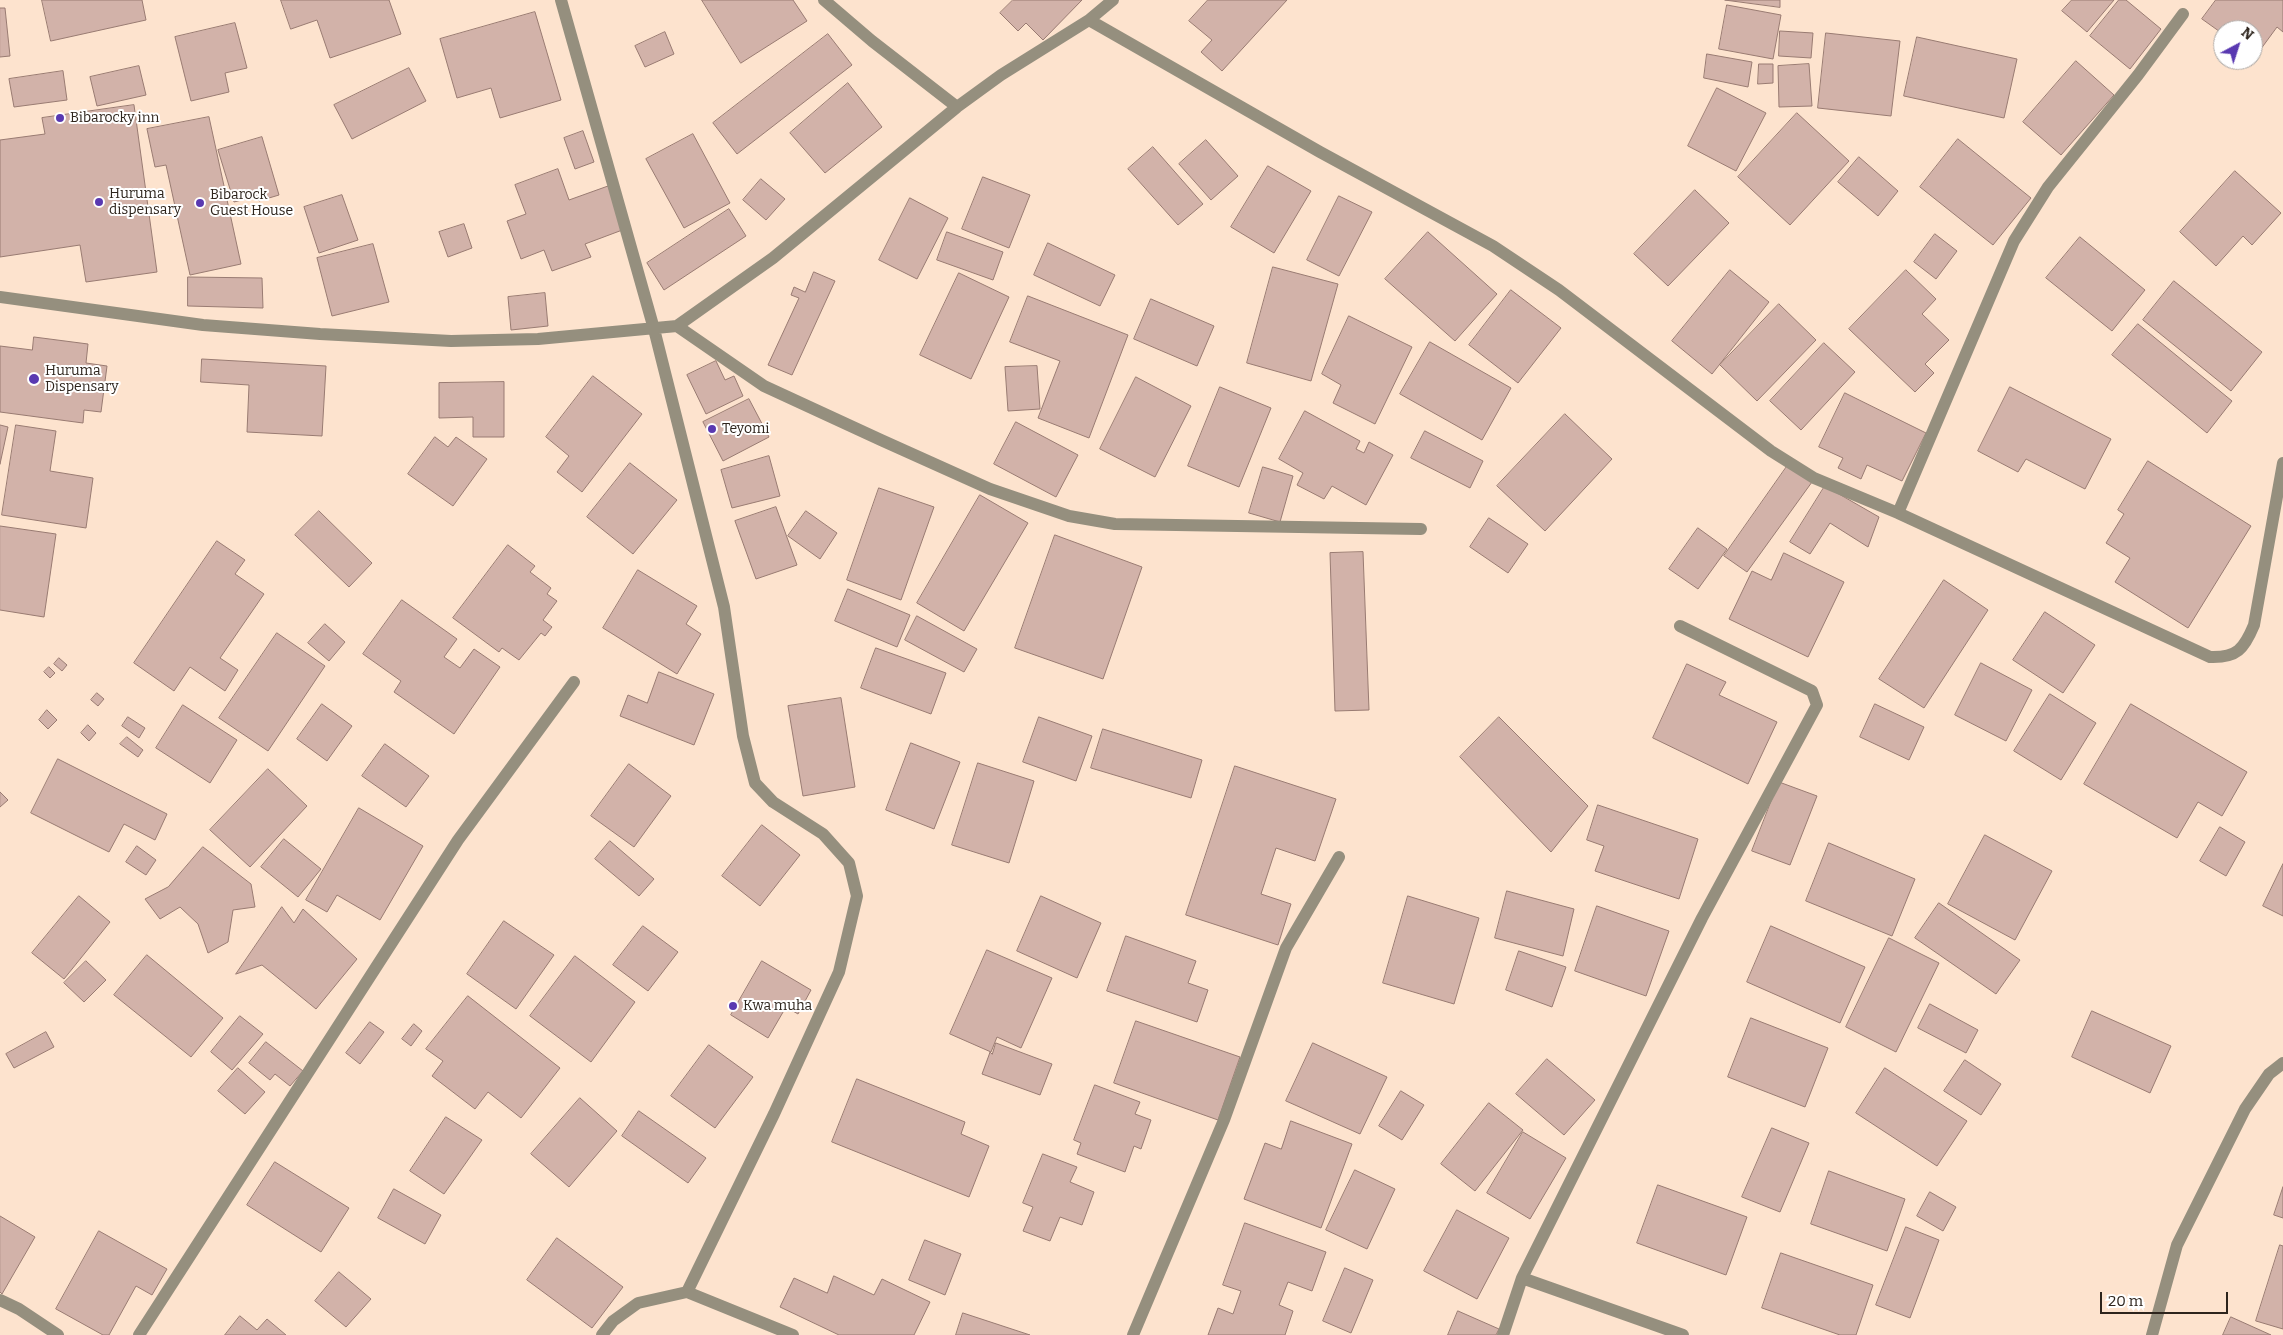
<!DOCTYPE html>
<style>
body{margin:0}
#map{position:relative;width:2283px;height:1335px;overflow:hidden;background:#fde3ce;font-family:Bitter,serif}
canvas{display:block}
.north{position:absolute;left:2213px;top:20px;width:50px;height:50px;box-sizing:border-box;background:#fff;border:1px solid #aba7a4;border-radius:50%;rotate:40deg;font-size:14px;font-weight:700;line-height:20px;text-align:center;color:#2d241c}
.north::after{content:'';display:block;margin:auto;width:18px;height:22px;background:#5939b1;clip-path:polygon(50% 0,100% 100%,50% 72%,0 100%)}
.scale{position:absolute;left:2100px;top:1292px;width:128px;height:22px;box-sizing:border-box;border:2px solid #2d241c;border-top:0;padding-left:6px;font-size:15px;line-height:18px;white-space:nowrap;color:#2d241c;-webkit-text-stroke:4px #fff;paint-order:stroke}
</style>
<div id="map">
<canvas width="2283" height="1335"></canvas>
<div class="north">N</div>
<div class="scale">20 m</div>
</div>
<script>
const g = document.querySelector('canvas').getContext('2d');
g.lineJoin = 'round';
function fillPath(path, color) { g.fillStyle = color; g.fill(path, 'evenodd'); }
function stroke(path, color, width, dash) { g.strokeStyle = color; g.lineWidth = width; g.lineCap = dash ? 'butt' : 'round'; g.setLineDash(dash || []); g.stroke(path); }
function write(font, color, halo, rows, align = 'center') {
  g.font = font + ' Bitter,serif'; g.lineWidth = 4; g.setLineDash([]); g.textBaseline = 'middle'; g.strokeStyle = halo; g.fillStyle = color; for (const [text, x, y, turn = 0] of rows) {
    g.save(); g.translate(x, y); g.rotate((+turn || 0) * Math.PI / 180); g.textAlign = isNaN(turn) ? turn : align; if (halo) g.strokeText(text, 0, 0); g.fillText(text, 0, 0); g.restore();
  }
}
const building = new Path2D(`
 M42,0H142L146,20L51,41Z
 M281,0H389L401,34L330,58L317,20L291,29Z
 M702,0H793L807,21L741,63Z
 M1013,0H1082L1043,40L1026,23L1018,31L1000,13Z
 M1208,0H1287L1222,71L1201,52L1212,40L1189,21Z
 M1725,0H1780V7Z
 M2072,0H2114L2087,32L2062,11Z
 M2119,0H2126L2161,29L2130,69L2090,36Z
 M2216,0H2283V32L2277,27L2255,57L2253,55V30H2223V34L2202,19Z
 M1727,5L1781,15L1773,59L1719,49Z
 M0,8H5L10,56L0,57Z
 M535,12L561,100L500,118L491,88L457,98L440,39Z
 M235,23L247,68L225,73L229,92L191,101L175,37Z
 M1780,31L1813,33L1811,58L1779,56Z
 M665,32L674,54L645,67L635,46Z
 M1826,33L1900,41L1891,116L1818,108Z
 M828,34L852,65L737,154L713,123Z
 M1917,37L2017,59L2004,118L1904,96Z
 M1707,54L1752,62L1748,87L1704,78Z
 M2076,61L2114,95L2061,155L2023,122Z
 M1759,64H1773V83L1758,84Z
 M1809,64L1812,106L1779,107L1778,66Z
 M139,66L146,95L97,106L90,77Z
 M409,68L426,101L352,139L334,105Z
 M63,71L67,100L14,107L9,79Z
 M848,83L882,127L825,173L790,133Z
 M1717,88L1766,113L1736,171L1688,146Z
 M134,105L157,272L86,282L80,245L0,257V140L45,134L42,118Z
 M1797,113L1849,161L1790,225L1738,177Z
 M209,117L241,264L190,275L166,165L155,167L147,129Z
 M583,131L594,162L575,169L564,138Z
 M693,134L730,203L684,228L646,159Z
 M262,137L279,195L259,201L257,196L234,202L218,150Z
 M1958,139L2031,198L1993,245L1920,187Z
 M1206,140L1238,176L1211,200L1179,164Z
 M1153,147L1203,204L1178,225L1128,169Z
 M1859,157L1898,191L1878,216L1838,182Z
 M1268,166L1311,191L1274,253L1231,227Z
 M558,169L569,200L608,186L625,229L585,244L591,257L552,271L544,250L521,259L507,221L526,214L515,185Z
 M2235,171L2281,213L2252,245L2243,236L2216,266L2180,232Z
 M983,177L1030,195L1009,248L962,229Z
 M761,179L785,199L766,220L743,200Z
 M1695,190L1729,223L1668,286L1634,254Z
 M342,195L358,240L319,253L304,207Z
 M1339,196L1372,212L1339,276L1307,260Z
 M910,198L948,218L917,279L879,260Z
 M729,209L746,236L664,290L647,263Z
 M464,224L472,248L448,257L439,232Z
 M947,232L1003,252L993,280L937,260Z
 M1428,232L1497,294L1455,341L1385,279Z
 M1935,234L1957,251L1936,279L1914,262Z
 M2080,237L2145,290L2112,331L2046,278Z
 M1048,243L1115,275L1100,306L1034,275Z
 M373,244L389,302L332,316L317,258Z
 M1273,267L1338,284L1311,381L1247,363Z
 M1730,270L1769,302L1712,374L1672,341Z
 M1906,270L1936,299L1922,314L1949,340L1925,364L1934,373L1915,392L1849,329Z
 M814,272L835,281L792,375L768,365L799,298L791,295L794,287L805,292Z
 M959,273L1009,297L971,379L920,355Z
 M188,277L262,278L263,308L188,306Z
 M2174,281L2262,352L2231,391L2143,320Z
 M1511,290L1561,328L1518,383L1469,345Z
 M545,293L548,326L511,330L508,297Z
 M1028,296L1128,335L1089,438L1038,418L1060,361L1010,342Z
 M1151,299L1214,326L1197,366L1134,339Z
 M1779,304L1816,340L1757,401L1720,365Z
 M1349,316L1412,347L1375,424L1333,403L1341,385L1322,374Z
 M2138,324L2232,401L2207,433L2112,355Z
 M34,337L88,344L86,363L107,366L101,412L84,410L83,423L0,412V346L32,350Z
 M1430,342L1511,388L1482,440L1400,394Z
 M1824,343L1855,372L1801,430L1770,401Z
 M202,359L326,366L322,436L247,432L249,385L201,382Z
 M716,361L725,380L734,376L743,396L706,414L687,375Z
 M1037,366L1040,409L1008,411L1005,367Z
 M593,376L642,414L582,492L557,472L569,456L546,437Z
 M1136,377L1191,406L1155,477L1100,449Z
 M504,382V437H473V417L439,418V383Z
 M1220,387L1271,408L1239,487L1188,466Z
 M2010,387L2111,439L2085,489L2026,459L2018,472L1978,451Z
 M1845,393L1926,433L1902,481L1867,465L1861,479L1838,468L1843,458L1819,447Z
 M749,399L769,437L723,461L703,422Z
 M1305,411L1360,441L1356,449L1364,453L1369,442L1393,455L1366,505L1332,486L1324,499L1297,485L1303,473L1279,459Z
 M1565,414L1612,459L1545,531L1497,486Z
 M1016,422L1078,455L1056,497L994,464Z
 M0,425L8,427L0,464Z
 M16,425L56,431L50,471L93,478L86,528L2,515Z
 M1425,431L1483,461L1470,488L1411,458Z
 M435,437L448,447L456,437L487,459L453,506L408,474Z
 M769,456L780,496L732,508L721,470Z
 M2148,461L2251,526L2188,628L2115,582L2130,558L2106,543L2124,514L2118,510Z
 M630,463L677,500L633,554L587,517Z
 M1788,465L1812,482L1747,572L1724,556Z
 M1263,467L1293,476L1280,522L1249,513Z
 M1825,486L1879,517L1868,547L1830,523L1810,554L1790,542Z
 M879,488L934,507L901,600L847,580Z
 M980,495L1028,523L964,631L917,603Z
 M776,507L797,565L756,579L735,521Z
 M319,511L372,563L349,587L295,535Z
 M806,511L837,533L820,559L788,536Z
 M1489,518L1528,544L1508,573L1470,547Z
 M0,526L56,534L44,617L0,610Z
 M1698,528L1727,549L1698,589L1669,569Z
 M1055,535L1142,567L1103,679L1015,648Z
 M217,541L245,560L235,574L264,594L220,658L238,670L225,691L190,667L174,691L134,663Z
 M508,545L535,566L530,572L551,588L547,594L557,601L543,620L552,627L545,636L541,633L519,660L502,648L499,652L453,618Z
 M1363,552L1369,710L1335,711L1330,553Z
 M1784,553L1844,582L1808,657L1729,619L1752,571L1771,580Z
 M638,570L697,606L686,624L701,634L677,674L603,628Z
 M1944,580L1988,610L1924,708L1879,679Z
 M848,589L910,615L897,647L835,621Z
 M402,600L457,639L444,657L460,668L474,649L500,667L454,734L394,692L401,681L363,654Z
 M2045,612L2095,645L2063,693L2013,660Z
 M917,616L977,649L964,672L905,640Z
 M325,624L345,642L329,661L308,643Z
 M277,633L325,666L268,751L219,718Z
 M876,648L946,673L931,714L861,688Z
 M59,658L67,665L62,671L54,664Z
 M1981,663L2032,690L2006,741L1955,715Z
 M1687,664L1726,682L1719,695L1777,722L1748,784L1653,738Z
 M49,667L55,673L50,678L44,672Z
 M659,672L714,694L694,745L620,716L628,695L647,703Z
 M97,693L104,699L98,706L91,700Z
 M2050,694L2096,723L2061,780L2014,751Z
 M841,698L855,787L803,796L788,706Z
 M322,704L352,726L327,761L297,739Z
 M1875,704L1924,727L1909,760L1860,737Z
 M2131,704L2247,772L2222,816L2198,802L2177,838L2084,784Z
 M183,705L237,740L210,783L156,748Z
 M47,710L57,720L48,729L39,720Z
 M128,717L145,728L139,738L122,726Z
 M1039,717L1092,736L1076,781L1023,762Z
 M1499,717L1588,806L1551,852L1460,757Z
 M88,725L96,733L89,741L81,733Z
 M1103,729L1202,760L1191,798L1091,768Z
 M127,737L143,750L138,757L120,744Z
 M911,743L960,762L934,829L886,810Z
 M385,744L429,776L406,807L362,776Z
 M58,759L167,814L155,840L124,824L109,852L31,813Z
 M978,763L1034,781L1009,863L952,845Z
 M629,764L671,796L634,847L591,816Z
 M1235,766L1336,799L1315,861L1276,848L1261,894L1291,904L1278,945L1186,915Z
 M268,769L307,806L250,867L210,830Z
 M1779,782L1817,796L1790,865L1752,851Z
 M0,792L8,800L0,807Z
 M1598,805L1698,839L1679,899L1595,871L1604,846L1587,840Z
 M359,808L423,846L380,920L337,895L327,912L306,900Z
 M762,825L800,855L760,906L722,876Z
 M2220,827L2245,842L2226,876L2200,861Z
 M1985,835L2052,871L2015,940L1948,904Z
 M284,839L321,869L298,897L261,867Z
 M610,841L654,879L639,896L595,859Z
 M1829,843L1915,879L1892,936L1806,901Z
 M137,846L156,860L146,875L126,862Z
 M203,847L251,884L255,907L233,910L228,942L208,953L198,924L180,907L160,919L145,899L168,887Z
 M2283,864V916L2263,906Z
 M1507,891L1574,909L1563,956L1495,938Z
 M79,896L110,922L64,979L32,953Z
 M1041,896L1101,923L1077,978L1017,951Z
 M1408,896L1479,918L1454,1004L1383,983Z
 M1939,903L2020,960L1996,994L1915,938Z
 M1597,906L1669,931L1646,996L1575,971Z
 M282,907L294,923L303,909L357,959L316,1009L262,965L236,974Z
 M504,921L554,955L516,1009L467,974Z
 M643,926L678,952L648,991L613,965Z
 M1771,926L1865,967L1840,1023L1747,982Z
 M1126,936L1196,961L1188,983L1208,990L1197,1022L1107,991Z
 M1889,938L1939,963L1896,1052L1846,1027Z
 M987,950L1052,978L1021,1048L997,1037L991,1052L950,1034Z
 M1519,951L1566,967L1552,1007L1506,990Z
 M147,955L223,1018L191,1057L114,995Z
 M575,956L635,1002L591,1062L530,1016Z
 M86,961L106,980L84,1002L64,983Z
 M762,961L811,990L798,1014L786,1007L768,1038L731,1015Z
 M468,996L560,1068L521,1118L488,1092L475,1109L432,1076L443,1061L426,1049Z
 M1930,1004L1978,1030L1966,1053L1918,1028Z
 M2092,1011L2171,1046L2150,1093L2072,1057Z
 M240,1016L263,1034L232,1070L211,1052Z
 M1751,1018L1828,1048L1805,1107L1728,1077Z
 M1136,1021L1240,1057L1218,1120L1114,1083Z
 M370,1022L384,1032L360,1064L346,1053Z
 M414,1024L422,1031L411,1046L402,1039Z
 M46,1032L54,1047L14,1068L6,1054Z
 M266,1042L303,1071L290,1086L275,1074L270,1080L249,1063Z
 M996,1043L1052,1064L1040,1095L982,1074L989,1055L990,1052L992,1054Z
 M1313,1043L1387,1077L1360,1134L1286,1101Z
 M709,1045L753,1077L715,1128L671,1096Z
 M1547,1059L1595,1100L1564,1135L1516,1094Z
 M1965,1060L2001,1084L1981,1115L1944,1091Z
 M238,1068L265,1092L245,1114L218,1091Z
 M1885,1068L1967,1121L1937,1166L1856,1113Z
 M857,1079L965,1122L961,1134L989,1146L969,1197L832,1142Z
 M1095,1085L1140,1102L1135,1114L1151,1120L1141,1149L1134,1146L1125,1172L1077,1154L1081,1143L1074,1140Z
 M1401,1091L1424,1105L1402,1140L1379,1126Z
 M580,1098L617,1131L569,1187L531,1154Z
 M1489,1103L1523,1130L1475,1191L1441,1164Z
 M639,1111L706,1158L688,1183L622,1136Z
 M446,1117L482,1140L444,1194L410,1171Z
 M1291,1121L1352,1144L1321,1228L1244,1199L1265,1143L1281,1149Z
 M1772,1128L1809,1143L1780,1212L1742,1197Z
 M1523,1132L1566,1158L1530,1219L1487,1193Z
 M1043,1154L1077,1167L1070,1182L1094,1192L1082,1225L1060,1217L1050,1241L1023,1231L1033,1207L1023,1203Z
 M275,1162L349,1208L321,1252L247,1205Z
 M1355,1170L1395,1189L1367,1249L1326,1230Z
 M1829,1171L1905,1199L1887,1251L1811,1224Z
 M1658,1185L1747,1217L1726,1275L1637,1243Z
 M2283,1187V1218L2274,1215Z
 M394,1189L441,1215L425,1244L378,1218Z
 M1930,1192L1956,1207L1943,1231L1917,1216Z
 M1457,1210L1509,1238L1477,1299L1424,1271Z
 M0,1216L35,1237L2,1294L0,1292Z
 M1245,1223L1326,1252L1312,1291L1288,1282L1279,1305L1293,1311L1285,1335H1208L1218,1308L1233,1314L1241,1291L1223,1285Z
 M1906,1227L1939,1240L1910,1318L1876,1305Z
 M99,1231L167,1269L152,1295L136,1286L109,1335H103L56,1309Z
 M557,1238L623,1287L592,1328L527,1280Z
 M925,1240L961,1254L945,1295L909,1280Z
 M2280,1245L2283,1246V1329L2256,1321Z
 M1781,1253L1873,1285L1856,1335H1840L1762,1308Z
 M1345,1268L1373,1280L1351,1333L1323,1321Z
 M339,1272L371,1299L346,1327L315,1301Z
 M834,1276L874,1295L882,1279L930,1302L914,1335H839L780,1307L794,1278L827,1293Z
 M1458,1311L1499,1329L1496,1335H1448Z
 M963,1313L1030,1335H956Z
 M240,1316L257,1330L267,1319L286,1335H225Z
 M2231,1317L2271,1335H2223Z`);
const street = new Path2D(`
 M561,0L654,329L724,607L743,736L755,783L773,802L823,834L849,863L857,896L839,972L774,1114L687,1292
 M824,0L872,41L957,107
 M1089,20L1320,152L1493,246L1559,290L1771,451L1814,478L1898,513L2210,657C2237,658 2244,649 2254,625L2283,463
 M0,297L203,325L320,334L451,341L538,339L677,326L773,258L957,107L1001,75L1089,20L1113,0
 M677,326L764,386L881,440L990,489L1069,516L1115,524L1421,529
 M1898,513L2014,241L2048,187L2138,75L2183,14
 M1522,1278L1683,1335
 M0,1300L19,1309L58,1335
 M139,1335L458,840L574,682
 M602,1335L613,1321L638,1303L687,1292L793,1335
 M1133,1335L1224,1120L1286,948L1339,857
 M1503,1335L1522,1278L1702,918L1817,705L1812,691L1680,626
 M2152,1335L2177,1245L2245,1109L2269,1074L2283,1063`);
const markers = [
 [60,118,5,"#5939b1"],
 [99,202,5,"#5939b1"],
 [200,203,5,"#5939b1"],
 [34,379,6,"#5939b1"],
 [712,429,5,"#5939b1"],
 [733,1006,5,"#5939b1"]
];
const poiNames = [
 ["Bibarocky inn",70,118],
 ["Huruma",109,194],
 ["dispensary",109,210],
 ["Bibarock",210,195],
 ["Guest House",210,211],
 ["Huruma",45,371],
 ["Dispensary",45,387],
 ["Teyomi",722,429],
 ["Kwa muha",743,1006]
];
fillPath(building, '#d2b2a9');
stroke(building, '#997b72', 1);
stroke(street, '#958f7e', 12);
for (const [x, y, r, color] of markers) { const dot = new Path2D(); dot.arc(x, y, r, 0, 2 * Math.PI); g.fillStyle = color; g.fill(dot); stroke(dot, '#fff', 2); }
write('14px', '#2d241c', '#fff', poiNames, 'left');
</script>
